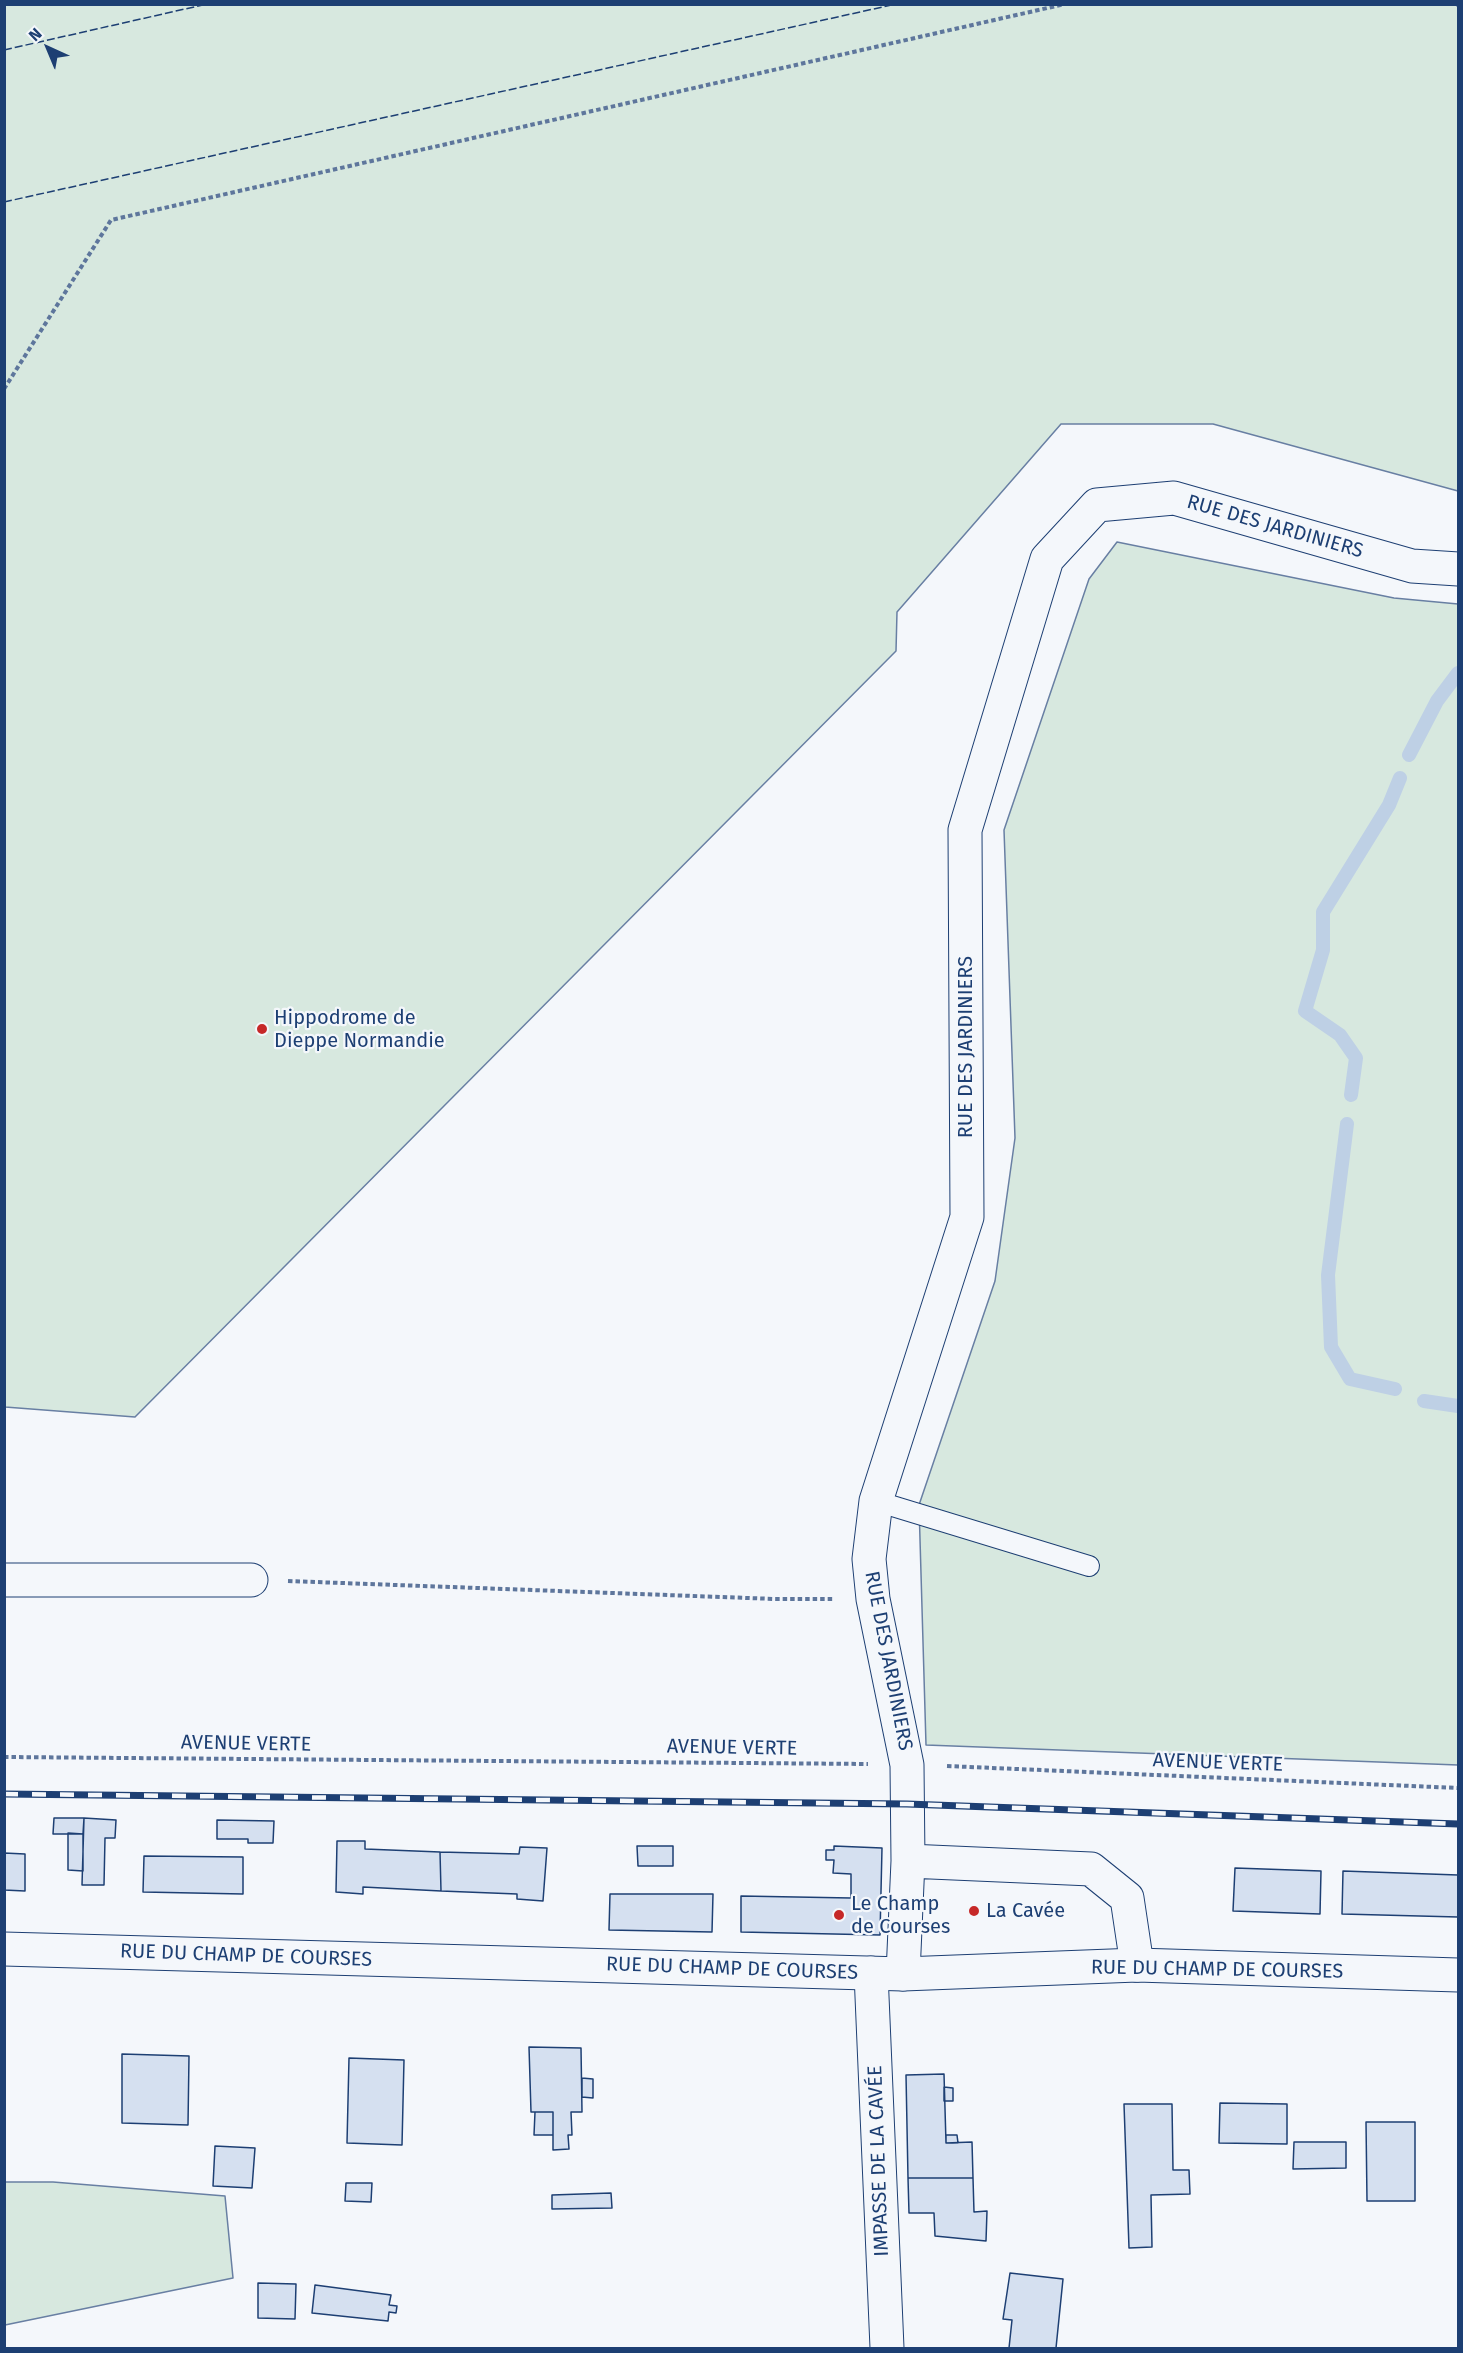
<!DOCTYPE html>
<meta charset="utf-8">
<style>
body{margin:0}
#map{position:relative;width:1463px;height:2353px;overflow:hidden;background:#f4f7fb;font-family:"Fira Sans",sans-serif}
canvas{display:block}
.frame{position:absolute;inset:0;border:6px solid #1d3f73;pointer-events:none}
.north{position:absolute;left:18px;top:18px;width:60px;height:60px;-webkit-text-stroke:4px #f4f7fb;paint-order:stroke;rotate:316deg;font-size:16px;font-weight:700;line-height:24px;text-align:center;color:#1d3f73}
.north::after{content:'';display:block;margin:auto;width:21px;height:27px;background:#1d3f73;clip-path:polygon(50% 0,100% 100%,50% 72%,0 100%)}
</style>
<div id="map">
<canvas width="1463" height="2353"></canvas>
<div class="frame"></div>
<div class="north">N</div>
</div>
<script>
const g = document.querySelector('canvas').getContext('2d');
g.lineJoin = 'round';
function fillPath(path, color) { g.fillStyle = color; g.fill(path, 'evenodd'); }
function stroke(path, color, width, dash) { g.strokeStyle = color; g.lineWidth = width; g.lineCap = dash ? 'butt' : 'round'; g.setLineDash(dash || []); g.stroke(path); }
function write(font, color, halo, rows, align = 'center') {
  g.font = font + ' "Fira Sans",sans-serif'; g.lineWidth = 4.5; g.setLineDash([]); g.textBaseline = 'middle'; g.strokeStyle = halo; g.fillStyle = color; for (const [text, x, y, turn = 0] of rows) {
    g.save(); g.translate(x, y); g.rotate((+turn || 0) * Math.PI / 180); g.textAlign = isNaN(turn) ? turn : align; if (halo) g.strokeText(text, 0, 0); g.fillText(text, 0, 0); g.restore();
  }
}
const green = new Path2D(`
 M4,5H1456L1458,7V491L1213,424H1061L897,612L896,651L135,1417L5,1407Z
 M1117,542L1394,598L1458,604V1765L926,1745L919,1505L995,1281L1015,1138L1004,830L1089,579Z
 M5,2182H53L225,2196L233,2278L5,2325Z`);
const stream = new Path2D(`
 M1409,755L1437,701L1458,673
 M1351,1095L1356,1058L1340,1035L1305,1011L1323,950V912L1389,805L1400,778
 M1347,1124L1328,1275L1331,1347L1350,1379L1395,1389
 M1424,1401L1458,1406`);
const building = new Path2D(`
 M54,1818H84L83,1834H53Z
 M84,1818L116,1820L115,1838H105L104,1885H82Z
 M217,1820L274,1821L273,1843H248V1839H217Z
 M68,1833L83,1834V1871L68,1870Z
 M337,1841H365V1849L440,1852L441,1891L363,1887V1894L336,1892Z
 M637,1846H673V1866H638Z
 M834,1846L882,1848L880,1935L741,1932V1896L851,1898V1874L833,1873L834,1860H826V1850H834Z
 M520,1847L547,1848L543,1901L517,1899V1894L441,1891L440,1852L519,1854Z
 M4,1853L25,1854V1891L4,1890Z
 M144,1856L243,1857V1894L143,1892Z
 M1235,1868L1321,1871L1320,1914L1233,1911Z
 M1343,1871L1458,1875V1917L1342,1914Z
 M610,1894H713L712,1932L609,1930Z
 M529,2047L581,2048L582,2112H571L572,2135H568L569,2149L553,2150V2112H531Z
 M122,2054L189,2056L188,2125L122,2123Z
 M349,2058L404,2060L402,2145L347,2143Z
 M944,2074L946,2143L972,2142L973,2178H908L906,2075Z
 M582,2078L593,2079V2098L582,2097Z
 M944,2087L953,2088V2101H944Z
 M1220,2103L1287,2104V2144L1219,2143Z
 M1124,2104H1172L1173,2170H1189L1190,2194L1151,2195L1152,2247L1129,2248Z
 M535,2112H553V2135H534Z
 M1366,2122H1415V2201H1367Z
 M946,2135H957L958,2143H946Z
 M1294,2142H1346V2168L1293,2169Z
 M215,2146L255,2148L252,2188L213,2186Z
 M908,2178H973L974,2212L987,2211L986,2241L935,2236L934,2213H909Z
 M346,2183H372L371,2202L345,2201Z
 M611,2193L612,2208L552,2209V2195Z
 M1010,2273L1063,2279L1056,2348H1009L1012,2320L1003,2319Z
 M258,2283L296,2284L295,2319L258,2318Z
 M315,2285L391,2295L389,2305L397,2306L396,2313L389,2312L388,2321L312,2313Z`);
const path = new Path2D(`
 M4,389L111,220L1065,4
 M288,1581L775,1599H835
 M4,1757L868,1764
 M947,1766L1458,1788`);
const service = new Path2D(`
 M876,1501L1089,1566`);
const minor = new Path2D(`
 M4,1580H251
 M908,1861L1091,1869L1127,1898L1137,1965
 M871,1973L887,2348
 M903,1974L908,1861L907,1765L873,1599L869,1559L876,1501L967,1217L965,830L1047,559L1097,505L1174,498L1412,566L1458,569`);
const secondary = new Path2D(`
 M4,1949L903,1974L1137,1965L1458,1975`);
const rail = new Path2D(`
 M4,1794L907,1804L1458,1824`);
const fence = new Path2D(`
 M4,50L207,4
 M4,202L896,4`);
const markers = [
 [262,1029,6,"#c62828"],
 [974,1911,6,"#c62828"],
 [839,1915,6,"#c62828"]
];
const streetNames = [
 ["RUE DES JARDINIERS",1275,527,16],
 ["RUE DES JARDINIERS",966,1047,-90],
 ["RUE DES JARDINIERS",888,1661,79],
 ["AVENUE VERTE",246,1744,1],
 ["AVENUE VERTE",732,1748,1],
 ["AVENUE VERTE",1218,1763,2],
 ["RUE DU CHAMP DE COURSES",246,1956,2],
 ["RUE DU CHAMP DE COURSES",732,1969,2],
 ["RUE DU CHAMP DE COURSES",1217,1970,1],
 ["IMPASSE DE LA CAVÉE",879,2161,-92]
];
const poiNames = [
 ["Hippodrome de",274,1018],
 ["Dieppe Normandie",274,1041],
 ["Le Champ",851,1904],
 ["de Courses",851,1927],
 ["La Cavée",986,1911]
];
fillPath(green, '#d7e8df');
stroke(green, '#687fa3', 1.5);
stroke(stream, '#bed0e5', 14);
fillPath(building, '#d5e0f0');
stroke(building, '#1d3f73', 1.5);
stroke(service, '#1d3f73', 22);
stroke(minor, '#1d3f73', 35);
stroke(secondary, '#1d3f73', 35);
stroke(path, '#5e769c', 4, [4.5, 3]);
stroke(service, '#f4f7fb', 20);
stroke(minor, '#f4f7fb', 33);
stroke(secondary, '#f4f7fb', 33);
stroke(rail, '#1d3f73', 7);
stroke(rail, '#f4f7fb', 4.5, [14]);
stroke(fence, '#1d3f73', 1.5, [8, 3]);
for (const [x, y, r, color] of markers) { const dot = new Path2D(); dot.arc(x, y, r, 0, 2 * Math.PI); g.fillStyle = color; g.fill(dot); stroke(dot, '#f4f7fb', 2); }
write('20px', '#1d3f73', '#f4f7fb', streetNames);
write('20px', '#1d3f73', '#f4f7fb', poiNames, 'left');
</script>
